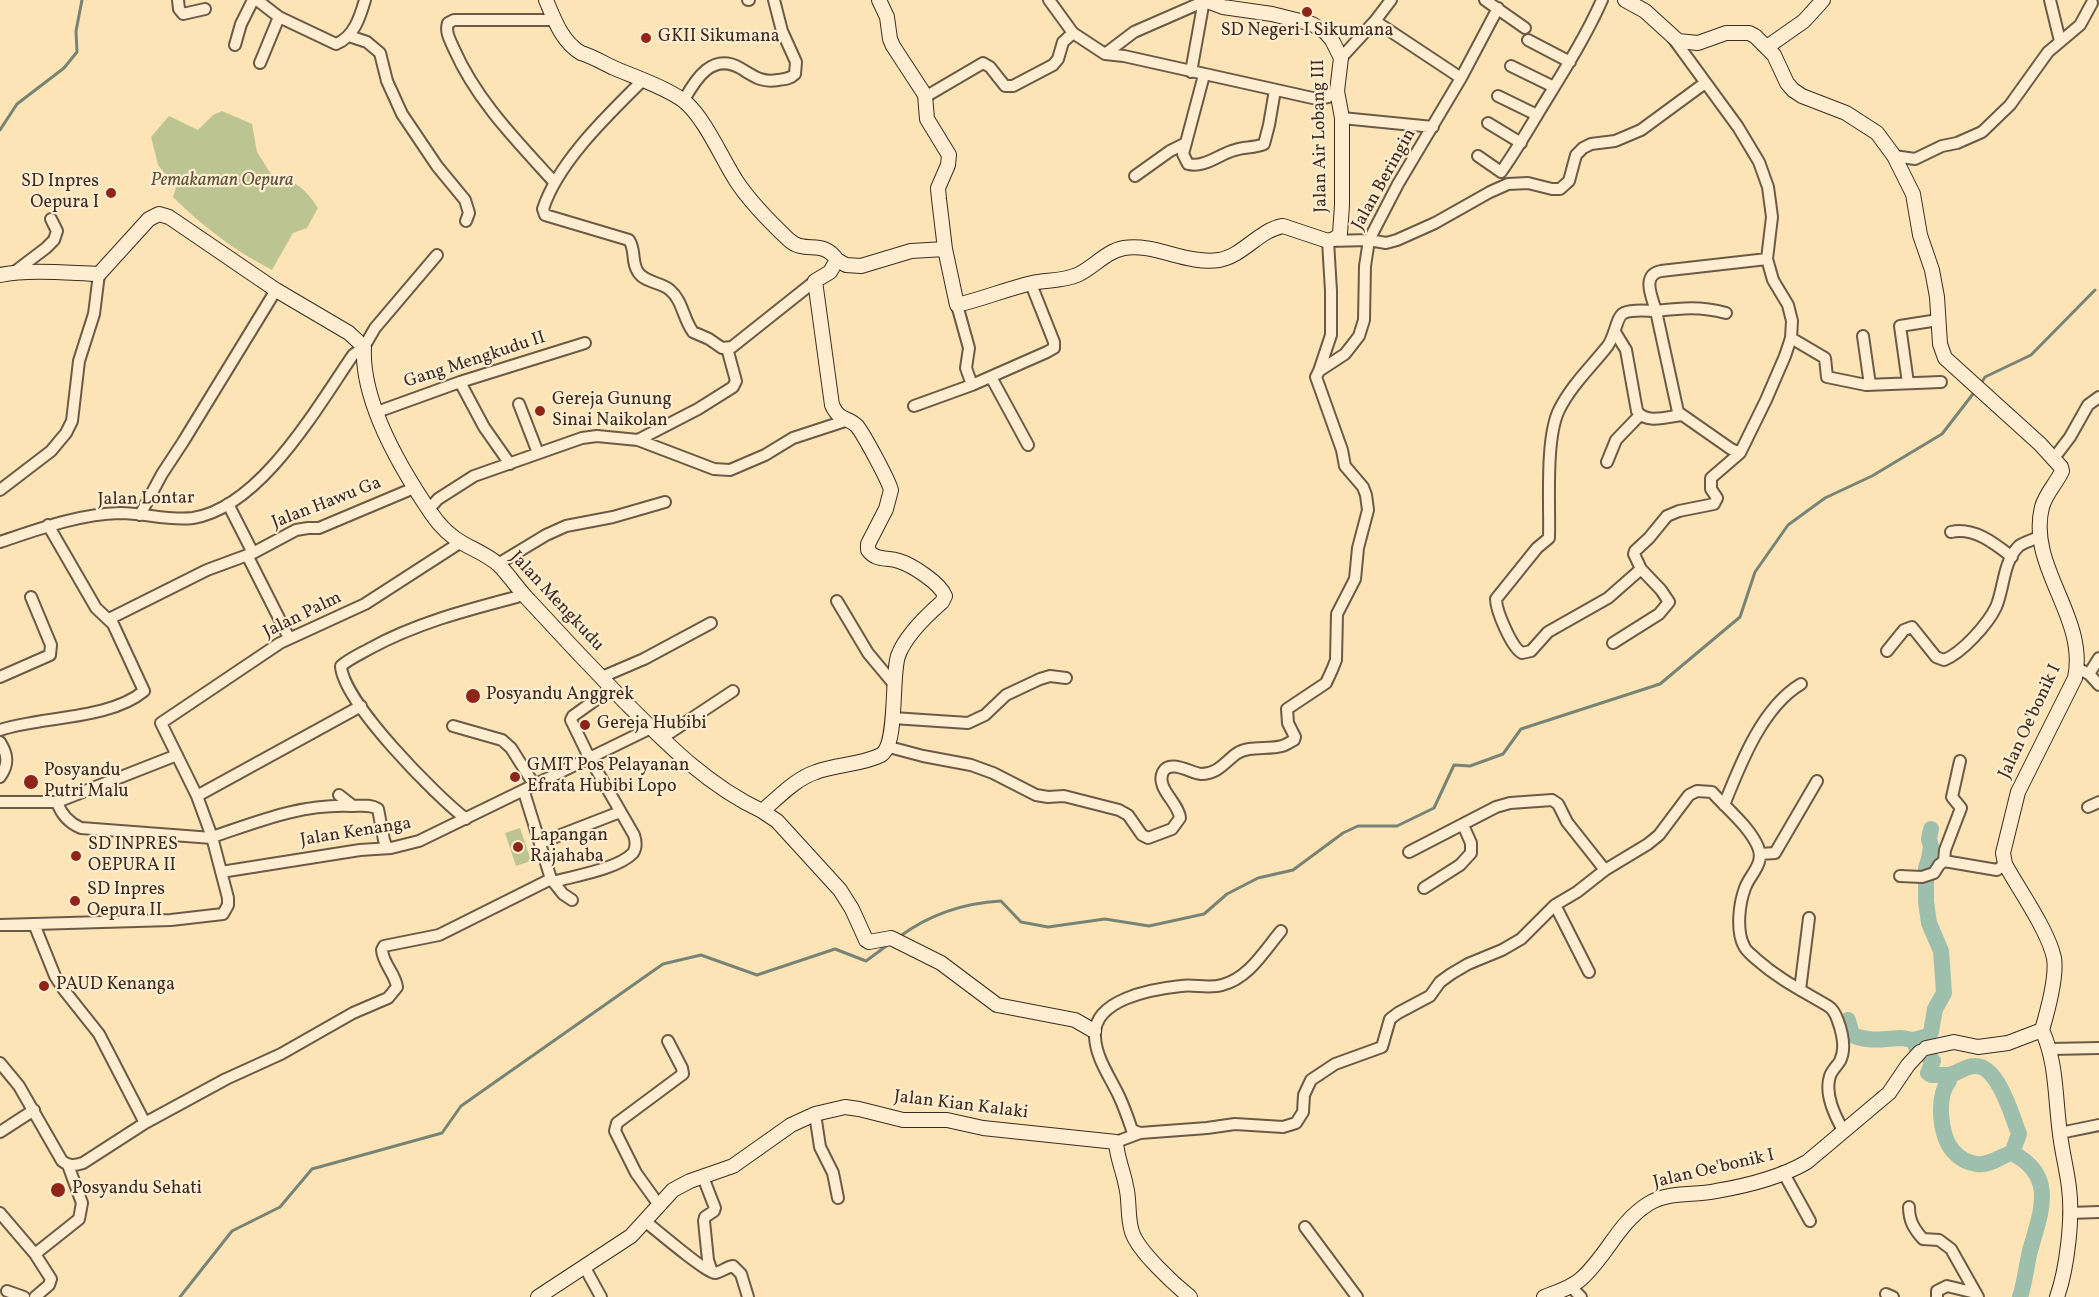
<!DOCTYPE html>
<style>
body{margin:0}
canvas{display:block;background:#fde4b6}
</style>
<canvas width="2099" height="1297"></canvas>
<script>
const g = document.querySelector('canvas').getContext('2d');
g.lineJoin = 'round';
function fillPath(path, color) { g.fillStyle = color; g.fill(path, 'evenodd'); }
function stroke(path, color, width, dash) { g.strokeStyle = color; g.lineWidth = width; g.lineCap = dash ? 'butt' : 'round'; g.setLineDash(dash || []); g.stroke(path); }
function write(font, color, halo, rows, align = 'center') {
  g.font = font + ' Vollkorn,serif'; g.lineWidth = 4.5; g.setLineDash([]); g.textBaseline = 'middle'; g.strokeStyle = halo; g.fillStyle = color; for (const [text, x, y, turn = 0] of rows) {
    g.save(); g.translate(x, y); g.rotate((+turn || 0) * Math.PI / 180); g.textAlign = isNaN(turn) ? turn : align; if (halo) g.strokeText(text, 0, 0); g.fillText(text, 0, 0); g.restore();
  }
}
const green = new Path2D(`
 M222,111L252,124L257,152L271,174C294,181 304,186 318,208L307,228L293,233L272,270C235,251 202,226 173,197L176,188L158,165L151,137L169,116L198,130L213,115Z
 M520,828L531,861L516,866L505,833Z`);
const stream = new Path2D(`
 M0,130L17,104L64,68L77,52L76,31L82,0
 M1980,385L1985,377L2031,355L2095,290
 M899,937C930,914 963,903 1001,901L1021,922L1048,927L1105,919L1149,926L1204,914L1227,894L1258,878L1293,870L1343,833L1358,826H1397L1434,808L1454,765L1470,766L1503,754L1521,729L1660,684L1740,617L1755,572L1788,525L1825,498L1872,476L1942,434L1976,390
 M180,1297L232,1231L280,1207L312,1169L442,1133L461,1106L663,964L701,955L757,975L835,949L866,961L889,944`);
const river = new Path2D(`
 M1931,829L1929,839L1931,846L1929,859L1926,868V902L1929,923L1941,951L1944,993L1935,1009L1931,1032L1928,1036L1914,1040L1916,1047L1923,1048L1925,1054L1933,1061L1928,1073L1932,1075H1949V1081C1936,1097 1940,1136 1953,1151C1959,1158 1968,1163 1977,1164C1990,1166 2000,1156 2012,1153C2058,1176 2040,1214 2030,1251C2026,1267 2025,1282 2020,1297
 M1848,1020L1852,1035C1869,1042 1883,1039 1900,1038C1905,1038 1910,1040 1914,1040
 M1949,1075C1959,1073 1965,1066 1975,1066C1998,1065 2012,1116 2019,1134L2012,1153`);
const street = new Path2D(`
 M178,0L179,9L183,14L205,9
 M257,0L279,17L336,44C354,37 360,17 365,0
 M748,0H749
 M1049,0L1073,33
 M1485,0L1525,28
 M2050,0L2060,41
 M1375,21L1461,78
 M349,36L367,42L380,53L387,81L402,114L437,166L465,200L469,213L466,221
 M1673,38L1738,127L1759,162L1768,187L1772,217L1767,259L1773,280L1788,305L1792,321L1791,338L1785,356L1766,400L1740,453L1711,478V489L1717,498L1714,504L1679,511L1667,516L1649,538L1635,551L1634,554L1641,569L1608,598L1548,632L1531,651L1522,653C1512,648 1496,611 1496,599L1537,548L1549,538C1550,505 1545,439 1559,410C1571,386 1589,369 1606,348C1615,339 1616,316 1624,313C1633,309 1646,311 1656,311L1678,412L1731,449L1740,453
 M1528,40L1570,62
 M235,45L241,24L253,0
 M1105,54L1134,32L1205,1
 M1341,58L1375,21L1391,0
 M260,63L279,17
 M1511,66L1554,87
 M1191,72L1204,0
 M1204,75L1183,154L1188,164C1205,168 1219,154 1235,150C1244,147 1255,148 1264,144L1269,125L1275,90
 M643,80C608,115 558,162 543,209L545,215L629,240C636,250 631,262 638,272C645,283 661,282 670,290C683,301 683,319 693,332L709,339L722,348L732,347L737,343L815,281
 M1498,96L1537,115
 M925,97L983,63L990,67L1005,86H1013L1053,65L1058,59L1063,42L1073,33L1105,54L1124,56L1317,99L1328,97L1337,91
 M684,100C695,80 712,52 740,68C754,76 761,83 778,80C785,79 790,79 795,74L796,62L782,31L774,0
 M1342,118L1433,127
 M1488,123L1521,143
 M1478,156L1501,172C1518,148 1532,123 1548,97C1567,66 1587,34 1602,0
 M1894,156L1915,159L1942,146L1957,143L1982,132L2010,105L2048,52L2080,25L2092,3
 M1135,176L1170,151L1184,144
 M554,182C516,140 477,101 454,49C450,40 445,32 448,23L454,20H554
 M13,273L46,248L54,240L57,231L51,219
 M957,305L969,348L966,368L972,385L1047,352L1054,348V342L1031,284
 M1726,313C1700,306 1682,308 1656,311C1652,297 1641,275 1661,271L1767,259
 M1615,332L1626,350L1637,411C1646,424 1667,417 1681,415
 M1863,336L1870,385
 M1791,338L1825,358L1827,377L1866,385L1941,382
 M1319,371L1331,335V291L1328,241L1369,240L1386,243L1397,240L1435,223L1490,192L1508,184L1528,183L1552,189H1560L1569,181L1576,155L1583,148L1591,144L1615,141L1641,130L1705,83
 M991,377L1028,445
 M460,382L484,427L510,464
 M1908,383L1900,326L1938,320
 M519,404L538,453
 M914,406L972,385
 M377,412L460,382L585,343
 M638,440L698,409L733,387L736,381L727,348
 M2054,458L2070,437L2088,405L2099,397
 M1607,462L1616,440L1640,415
 M0,490L51,451L66,433L72,421L79,361L94,314L99,274
 M429,509L438,499L474,476L582,438L597,436L638,440L714,469L730,470L765,455L793,438L845,421
 M140,515L162,474L183,442L276,290
 M1951,532C1974,527 1994,543 2012,557
 M0,542C39,529 79,514 120,513C145,513 168,521 193,518C261,507 317,407 353,355L364,347L375,328L437,255
 M253,553L296,530L308,528H319L414,488
 M247,555L289,638
 M498,564L546,535L566,526L613,517L665,502
 M837,601L868,653L893,683
 M109,619L207,570L253,553L228,504
 M1613,643L1659,614L1669,602L1661,590L1641,569
 M1887,651L1904,630L1912,627L1936,657L1944,660C1962,653 1988,624 1996,607C2004,589 2003,561 2019,546C2024,542 2034,540 2040,536
 M2077,668L2089,674L2099,685
 M2089,674L2099,658
 M0,677L50,655L51,645L31,597
 M602,677L644,659L711,623
 M893,718L968,723L985,715L1006,695L1040,679L1050,676L1066,678
 M453,726L502,740L511,748L535,786
 M0,730C42,716 109,720 144,691L113,624L96,608L48,525
 M662,738L733,691
 M0,742C8,755 9,764 0,777
 M889,747L923,756L971,765L993,773L1036,795L1048,797L1064,796L1119,810L1128,815L1142,835L1148,838L1172,829L1180,818C1179,803 1155,788 1163,772C1170,759 1191,773 1201,774C1218,774 1225,762 1236,754C1249,745 1267,750 1282,746C1286,745 1290,742 1294,740L1295,737L1288,723L1287,709L1326,683L1332,670L1336,660L1337,614L1355,579L1358,548L1368,510L1366,495L1363,487L1345,466L1342,450L1316,377L1319,371L1345,354L1359,336L1364,320L1365,266L1369,240L1398,184L1461,78L1498,8
 M524,792L551,879L563,894L572,900
 M339,795L353,806
 M197,796L361,706
 M0,802H57C61,814 69,823 81,828L212,838
 M57,802L177,755
 M1724,805C1740,765 1762,707 1801,684
 M2088,807L2099,802
 M466,819C436,796 343,702 341,666C349,659 360,654 369,649C418,622 471,609 524,595
 M212,837C260,821 300,804 351,806C361,806 370,804 378,809L384,840L387,848
 M540,843L620,812
 M1409,852L1496,807L1510,803L1552,800L1558,804L1567,822L1605,870
 M1760,854L1775,853L1817,781
 M1944,861L1945,850L1961,808L1952,797L1960,761
 M221,872L360,850L391,848L419,841L651,728
 M1900,876L1922,877L1934,873L1939,865L1944,861L1997,870L2005,864
 M553,882C574,876 618,869 633,853C637,847 636,841 634,835L589,757L571,720L573,716L612,688
 M1424,888L1460,865L1471,853V843L1463,825
 M1555,905L1589,972
 M34,924L55,976L64,990L99,1034L145,1123
 M0,925L171,920L223,914L228,905V898L212,837L197,796L161,723L280,643L365,604L461,542
 M1800,990L1809,918
 M2051,1049L2099,1048
 M0,1063L19,1086L62,1161C69,1166 74,1166 83,1163L145,1123L226,1079L281,1054L353,1013L388,998L397,987C395,973 383,964 382,950L384,946L439,935L551,879
 M815,1114L820,1147L833,1173L838,1198
 M0,1132L34,1110
 M1140,1133L1132,1130C1128,1118 1124,1107 1119,1096C1110,1077 1096,1058 1095,1037C1092,999 1153,989 1181,986C1194,984 1208,989 1222,985C1249,978 1264,951 1281,931
 M2060,1133L2099,1125
 M1116,1142L1140,1133L1207,1128L1235,1124L1283,1127L1296,1123L1303,1112L1304,1095L1311,1080L1335,1064L1382,1047L1390,1019L1398,1013L1430,996L1440,982L1451,974L1468,964L1502,950L1521,939L1555,905L1577,892L1605,870L1648,844L1659,835L1689,795L1697,791L1712,792C1727,809 1749,826 1758,847C1765,864 1750,874 1745,888C1739,904 1736,931 1744,946C1746,951 1752,955 1756,959C1780,980 1801,990 1828,1006C1833,1009 1836,1015 1838,1021C1842,1032 1846,1049 1840,1061C1837,1066 1832,1070 1830,1076C1824,1094 1835,1116 1844,1132
 M1783,1172L1810,1221
 M703,1177L715,1208L714,1211L705,1217L704,1221L708,1260L712,1272
 M659,1205L636,1173L615,1131L617,1123L683,1074L682,1068L668,1041
 M1909,1207C1909,1221 1914,1229 1923,1239L1939,1240L1951,1249L1978,1297
 M0,1213L35,1254L51,1279L49,1285L35,1297
 M2069,1213L2099,1212
 M646,1222C656,1230 708,1274 715,1273C721,1272 727,1267 733,1266L741,1274L748,1297
 M1305,1227L1357,1297
 M35,1254L79,1219L82,1203L68,1165
 M584,1266L601,1297
 M1570,1286L1581,1297
 M7,1291L24,1297
 M1886,1294L1893,1297
 M1937,1297V1291L1947,1286L1976,1293`);
const secondary = new Path2D(`
 M879,0L887,17L890,39L893,46L925,95L927,119L949,155L948,165L938,188L939,199L945,249L957,305C982,299 1007,289 1032,283C1046,280 1063,281 1077,275C1093,268 1106,251 1124,248C1155,243 1187,265 1219,260C1243,256 1259,230 1283,226L1328,241L1336,238L1340,234L1342,205V118L1337,91L1341,58L1332,40L1325,32L1312,24L1272,14L1223,7L1204,0
 M1625,0L1645,11L1678,41L1698,43L1726,33H1749L1755,36L1774,55L1787,83L1793,90L1802,96L1846,113L1877,133L1894,156L1913,194L1920,235L1932,270L1937,297L1940,344L1945,358L2040,444L2061,467L2062,471C2056,484 2046,493 2042,507C2027,567 2088,617 2075,678L2018,792L2003,853L2005,864C2019,890 2048,930 2054,958C2057,976 2047,1013 2042,1030L2008,1043L1978,1047L1954,1042L1926,1048
 M1767,47L1804,21L1823,0
 M837,260L846,265L861,266L911,251L945,249
 M0,275C32,269 67,273 99,274L149,219L159,214L169,217L276,290L349,333L364,347C361,402 401,469 431,513C439,525 451,537 464,544C475,550 489,556 499,565C508,574 516,586 525,596C558,632 591,667 625,702C667,744 708,786 762,811C779,797 795,779 816,772C837,764 861,765 881,755C898,745 891,678 898,656C905,636 926,616 942,602L945,596C940,583 912,565 899,561C886,557 876,561 868,550V544L886,509L891,490C888,479 864,435 857,426C848,417 839,421 832,405L815,281L830,272L837,260C822,238 806,255 789,240C771,223 751,203 737,182C722,159 705,118 684,101C667,88 635,77 614,68C603,63 592,56 581,53C562,42 554,19 546,0
 M762,811L777,821L840,890L852,909L866,940L869,942L891,938L941,963L997,1005L1075,1020L1094,1031
 M2042,1030C2057,1063 2055,1098 2060,1134C2062,1152 2067,1170 2069,1188C2073,1218 2067,1269 2057,1297
 M538,1297L631,1236L673,1190L690,1181L733,1166L791,1125L815,1114L845,1107L859,1109L903,1120H947L983,1128L1116,1142C1117,1158 1123,1170 1126,1186C1130,1201 1127,1217 1132,1232C1138,1251 1174,1284 1190,1297
 M1544,1297C1557,1292 1571,1288 1581,1279C1607,1256 1618,1223 1648,1204C1668,1191 1694,1196 1716,1191C1746,1186 1781,1177 1807,1162L1889,1093L1908,1065L1920,1052`);
const markers = [
 [1307,12,6,"#8f2418"],
 [646,38,6,"#8f2418"],
 [111,193,6,"#8f2418"],
 [540,411,6,"#8f2418"],
 [473,696,8,"#8f2418"],
 [585,725,6,"#8f2418"],
 [515,777,6,"#8f2418"],
 [31,782,8,"#8f2418"],
 [518,847,6,"#8f2418"],
 [76,856,6,"#8f2418"],
 [75,901,6,"#8f2418"],
 [44,986,6,"#8f2418"],
 [58,1190,8,"#8f2418"]
];
const poiNames = [
 ["SD Negeri I Sikumana",1307,32,"center"],
 ["GKII Sikumana",658,38],
 ["SD Inpres",99,183,"right"],
 ["Oepura I",99,204,"right"],
 ["Gereja Gunung",552,401],
 ["Sinai Naikolan",552,422],
 ["Posyandu Anggrek",486,696],
 ["Gereja Hubibi",597,725],
 ["GMIT Pos Pelayanan",527,767],
 ["Efrata Hubibi Lopo",527,788],
 ["Posyandu",44,772],
 ["Putri Malu",44,793],
 ["Lapangan",530,837],
 ["Rajahaba",530,858],
 ["SD INPRES",88,846],
 ["OEPURA II",88,867],
 ["SD Inpres",87,891],
 ["Oepura II",87,912],
 ["PAUD Kenanga",56,986],
 ["Posyandu Sehati",72,1190]
];
const streetNames = [
 ["Jalan Air Lobang III",1321,136,-91],
 ["Jalan Beringin",1385,180,-61],
 ["Gang Mengkudu II",475,361,-18],
 ["Jalan Lontar",146,500,-1],
 ["Jalan Hawu Ga",327,504,-21],
 ["Jalan Mengkudu",556,602,47],
 ["Jalan Palm",303,616,-26],
 ["Jalan Oe'bonik I",2031,722,-65],
 ["Jalan Kenanga",356,833,-9],
 ["Jalan Kian Kalaki",961,1106,7],
 ["Jalan Oe'bonik I",1714,1170,-13]
];
const parkNames = [
 ["Pemakaman Oepura",222,182]
];
fillPath(green, '#bcc591');
stroke(stream, '#778475', 3);
stroke(river, '#9fbfad', 16);
stroke(street, '#6b5a46', 14);
stroke(secondary, '#3a2c21', 16);
stroke(street, '#feedd0', 10);
stroke(secondary, '#feedd0', 14);
for (const [x, y, r, color] of markers) { const dot = new Path2D(); dot.arc(x, y, r, 0, 2 * Math.PI); g.fillStyle = color; g.fill(dot); stroke(dot, '#feedd0', 2); }
write('18px', '#3a2c21', '#feedd0', poiNames, 'left');
write('18px', '#3a2c21', '#feedd0', streetNames);
write('italic 18px', '#5a523d', '#feedd0', parkNames);
</script>
